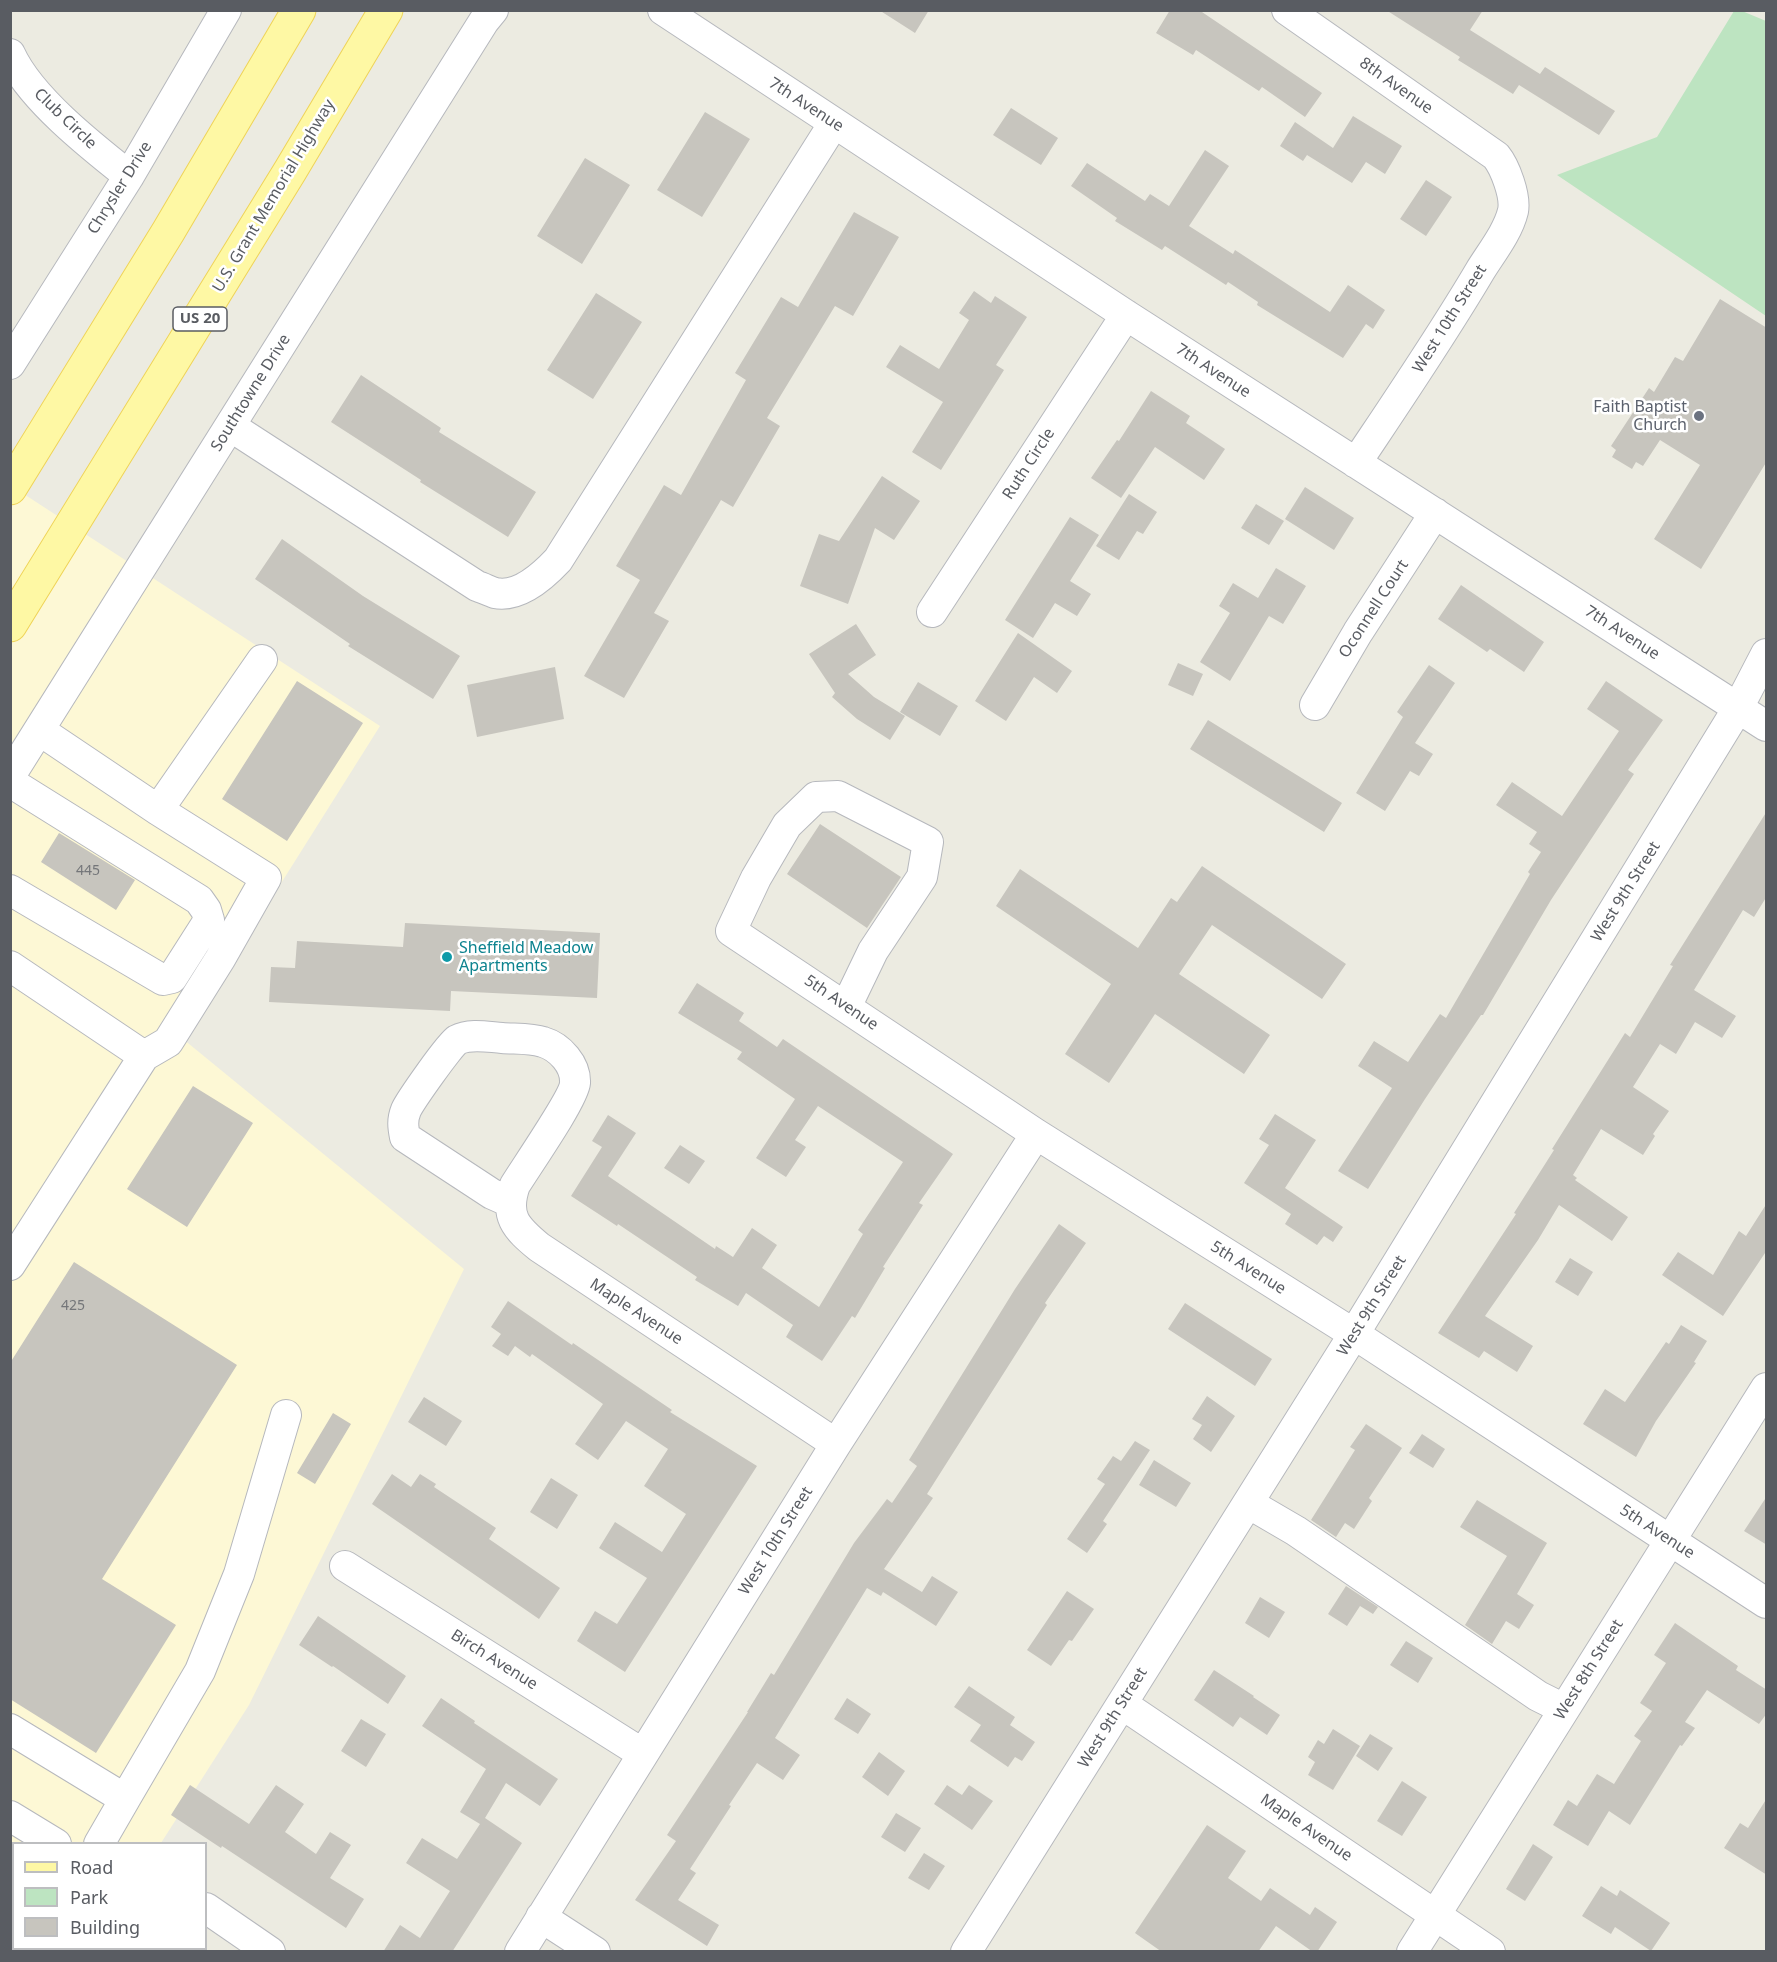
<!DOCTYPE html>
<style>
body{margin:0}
#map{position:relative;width:1777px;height:1962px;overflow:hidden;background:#ecebe1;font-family:"Noto Sans",sans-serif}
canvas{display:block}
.frame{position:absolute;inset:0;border:12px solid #595c62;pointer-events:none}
.legend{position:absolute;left:12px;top:1842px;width:195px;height:108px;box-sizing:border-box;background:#fff;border:2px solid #bdbec0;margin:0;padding:8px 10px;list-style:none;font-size:18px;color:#595c62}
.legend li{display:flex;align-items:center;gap:12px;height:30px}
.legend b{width:30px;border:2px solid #bdbec0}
</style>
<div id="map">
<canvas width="1777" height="1962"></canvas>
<div class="frame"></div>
<ul class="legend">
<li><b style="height:8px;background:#fef8a4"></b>Road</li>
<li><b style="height:16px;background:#bde4c1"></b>Park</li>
<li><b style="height:16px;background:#c7c5be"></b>Building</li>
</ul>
</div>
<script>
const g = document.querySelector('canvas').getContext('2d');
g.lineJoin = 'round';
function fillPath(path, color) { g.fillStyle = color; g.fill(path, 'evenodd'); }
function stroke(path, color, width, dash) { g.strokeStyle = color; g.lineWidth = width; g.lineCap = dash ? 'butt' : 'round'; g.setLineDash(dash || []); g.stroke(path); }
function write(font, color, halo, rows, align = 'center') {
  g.font = font + ' "Noto Sans",sans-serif'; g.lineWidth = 5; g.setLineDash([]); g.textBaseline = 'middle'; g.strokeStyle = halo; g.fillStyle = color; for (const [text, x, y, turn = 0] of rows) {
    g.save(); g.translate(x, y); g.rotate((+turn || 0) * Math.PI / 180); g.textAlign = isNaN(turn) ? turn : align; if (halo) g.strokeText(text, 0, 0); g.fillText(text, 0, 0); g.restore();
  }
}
const commercial = new Path2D(`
 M10,485L380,726L183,1039L464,1269L249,1705L161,1843L14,1844V1948L95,1949L93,1951H11Z`);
const green = new Path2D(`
 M1734,11H1742L1766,21V316L1557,175L1657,137Z`);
const building = new Path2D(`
 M879,10H929L915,33Z
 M1170,10H1199L1322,93L1305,117L1262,87L1259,91L1196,50L1193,55L1156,33Z
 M1386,10H1483L1470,30L1540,74L1545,67L1615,111L1599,135L1519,85L1513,94L1458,60L1460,57Z
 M1011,108L1058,138L1041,165L993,135Z
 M705,112L750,139L702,217L657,190Z
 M1353,116L1402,146L1385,174L1366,162L1352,183L1307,155L1303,161L1280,146L1295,122L1333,148Z
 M1205,150L1229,166L1189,226L1233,254L1235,250L1330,312L1348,285L1385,310L1373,329L1366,324L1343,358L1257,305L1258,302L1228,282L1226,285L1165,246L1162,250L1115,221L1117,218L1071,186L1087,163L1145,201L1150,194L1169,206Z
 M585,158L630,185L582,264L537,236Z
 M1426,180L1452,197L1426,236L1400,219Z
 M854,212L899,237L853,316L835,306L767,418L780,426L733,507L721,500L654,613L669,621L624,698L584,676L640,580L616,566L664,485L681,495L746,380L735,373L781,297L798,307Z
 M974,291L991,303L995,296L1027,317L996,365L1004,370L941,470L912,452L943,402L886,367L900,345L939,369L969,320L959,313Z
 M596,293L642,322L593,399L547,370Z
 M1720,299L1767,328V461L1701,569L1654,539L1700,465L1660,440L1643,466L1636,462L1632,469L1612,457L1616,450L1611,446L1649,388L1654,392L1675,357L1683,361Z
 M361,375L441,428L439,432L536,492L508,537L420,482L421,480L331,422Z
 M1151,391L1190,416L1186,423L1225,449L1204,480L1155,447L1121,498L1091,478L1117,440L1119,441Z
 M882,476L920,501L894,540L875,528L848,604L800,586L819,534L839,541Z
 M1305,487L1354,518L1334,550L1285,519Z
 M1129,494L1157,512L1143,534L1137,531L1119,560L1096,546Z
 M1256,504L1284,521L1269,545L1241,528Z
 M1070,517L1099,535L1070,581L1091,594L1077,616L1055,603L1033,638L1005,620Z
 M282,539L363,596L460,656L433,699L348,646L350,644L255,579Z
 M1276,568L1306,586L1283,624L1269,616L1230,681L1200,662L1230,613L1219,606L1233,583L1258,598Z
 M1461,585L1544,642L1524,672L1490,649L1487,652L1438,619Z
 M856,624L876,655L848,674L874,697L905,716L890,740L857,719L832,697L835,693L809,654Z
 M1018,633L1072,671L1057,693L1034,677L1006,721L975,701Z
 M1178,663L1203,674L1193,696L1168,685Z
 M1429,665L1455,683L1415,743L1433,754L1419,776L1410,771L1385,811L1356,793L1403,717L1397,712Z
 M555,667L564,719L477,737L467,685Z
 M297,681L363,723L287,841L222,799Z
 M1606,681L1663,720L1628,770L1634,774L1551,900L1483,1015H1481L1425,1099L1368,1189L1338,1171L1392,1088L1358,1066L1374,1041L1408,1062L1440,1014L1446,1018L1530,874L1528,872L1541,852L1529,844L1537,832L1496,805L1512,782L1562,816L1619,731L1587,709Z
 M918,682L958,706L940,736L900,712Z
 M1208,720L1342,803L1324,832L1190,749Z
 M1767,811V896L1754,917L1743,910L1694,990L1736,1016L1722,1038L1695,1022L1676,1054L1660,1044L1633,1087L1669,1111L1653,1134L1655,1136L1643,1155L1601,1129L1573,1175L1577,1178L1575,1180L1628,1217L1612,1241L1559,1205L1538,1240L1485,1316L1533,1346L1517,1372L1484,1351L1479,1358L1438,1333L1516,1214L1514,1213L1554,1150L1552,1149L1625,1033L1630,1037L1673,966L1670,965Z
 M820,824L901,877L867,928L787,874Z
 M59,833L135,880L116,910L41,862Z
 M1202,866L1346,964L1322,999L1212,925L1179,974L1270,1035L1244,1074L1155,1014L1109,1083L1065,1054L1111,984L996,906L1020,869L1138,948L1171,898L1177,902Z
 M405,923L600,933L597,998L451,991L450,1011L269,1002L271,967L295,968L297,941L403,947Z
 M697,983L744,1013L739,1021L777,1047L783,1039L953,1154L919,1203L923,1205L883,1267L885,1268L855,1318L852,1316L822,1361L786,1337L793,1325L746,1293L738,1306L695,1280L697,1277L618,1224L617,1226L571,1196L602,1147L592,1141L608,1115L636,1133L608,1176L715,1249L716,1246L733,1257L752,1228L777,1245L762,1268L819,1307L863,1234L858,1230L903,1162L818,1106L795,1140L806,1147L786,1177L756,1158L795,1099L737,1059L742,1052L678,1013Z
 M193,1086L253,1123L187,1227L127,1189Z
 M1275,1114L1316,1140L1285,1188L1343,1227L1333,1242L1324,1236L1317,1245L1285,1224L1291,1214L1244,1183L1269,1145L1259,1139Z
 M680,1145L705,1161L689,1184L664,1168Z
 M1767,1203V1250L1723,1316L1662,1275L1678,1252L1713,1275L1739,1231L1746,1236Z
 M1059,1224L1086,1243L1045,1303L1047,1305L927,1494L933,1498L884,1569L922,1592L932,1576L958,1592L936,1626L883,1592L881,1596L867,1588L775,1738L800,1755L783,1780L757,1763L729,1805L731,1806L690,1869L696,1873L678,1900L719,1925L707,1946L635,1900L676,1841L667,1835L748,1712H747L771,1673L774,1675L854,1543L887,1499L892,1503L917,1466L909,1460L1015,1289Z
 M1570,1258L1593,1272L1578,1296L1555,1282Z
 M74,1262L237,1365L102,1579L176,1625L96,1753L10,1699V1363Z
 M508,1301L572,1345L573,1343L672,1410L670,1412L757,1466L625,1672L577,1641L595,1611L617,1624L647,1578L599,1548L615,1522L662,1552L686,1514L644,1486L668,1449L626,1421L598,1460L575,1444L603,1404L532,1354L530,1357L515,1346L508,1356L492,1346L501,1334L491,1327Z
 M1185,1303L1272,1359L1255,1386L1168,1329Z
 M1681,1325L1707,1341L1694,1362L1696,1363L1656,1421L1636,1457L1583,1424L1605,1389L1625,1402L1666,1342L1669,1344Z
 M1207,1396L1235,1416L1211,1452L1193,1439L1202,1425L1192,1419Z
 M424,1397L462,1421L446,1446L408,1422Z
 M333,1413L351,1424L315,1484L297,1473Z
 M1366,1424L1402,1448L1369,1498L1372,1501L1354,1529L1345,1523L1336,1537L1311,1520L1355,1450L1350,1447Z
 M1422,1434L1445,1449L1433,1468L1409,1453Z
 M1135,1441L1150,1450L1103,1521L1107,1524L1087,1553L1067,1539L1105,1484L1097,1479L1113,1456L1121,1461Z
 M1154,1460L1191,1483L1176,1507L1139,1485Z
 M392,1474L411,1487L420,1474L436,1484L434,1487L496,1528L489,1539L560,1588L539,1619L372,1504Z
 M551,1478L578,1495L557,1529L530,1512Z
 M1767,1496V1545L1744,1531Z
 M1477,1500L1547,1543L1517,1594L1534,1605L1519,1629L1506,1621L1492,1644L1465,1625L1507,1556L1460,1527Z
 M1346,1586L1378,1607L1373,1614L1360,1606L1347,1626L1328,1614Z
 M1067,1591L1094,1609L1072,1641L1069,1640L1051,1666L1027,1650Z
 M1260,1597L1285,1612L1269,1638L1245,1623Z
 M318,1616L406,1676L388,1704L333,1666L332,1667L299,1645Z
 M1675,1623L1738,1666L1736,1670L1767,1690V1713L1759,1724L1707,1690L1685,1722L1695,1728L1682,1746L1680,1745L1630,1825L1609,1811L1588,1846L1553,1825L1568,1800L1577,1806L1597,1774L1614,1784L1641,1741L1634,1736L1652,1711L1640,1703L1666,1663L1654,1655Z
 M1406,1641L1433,1658L1418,1683L1390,1665Z
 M1214,1670L1254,1696L1253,1697L1280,1715L1267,1735L1240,1717L1233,1727L1194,1700Z
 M969,1686L1015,1717L1010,1725L1035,1742L1022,1761L1015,1757L1008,1767L970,1741L981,1725L954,1707Z
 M441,1698L475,1721L474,1723L558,1779L540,1806L506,1783L485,1818L522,1843L452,1952H383L400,1925L420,1938L450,1891L406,1863L422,1838L457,1859L480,1824L460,1812L486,1769L422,1726Z
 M847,1698L871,1714L858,1734L834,1719Z
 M361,1719L386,1734L366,1767L341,1751Z
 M1333,1729L1360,1746L1333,1790L1308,1775L1315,1762L1308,1757L1318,1740L1324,1744Z
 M1370,1734L1393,1748L1378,1771L1356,1756Z
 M879,1752L905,1771L888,1796L862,1777Z
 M1402,1781L1427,1797L1402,1836L1377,1821Z
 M190,1785L249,1824L276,1785L304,1804L285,1832L316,1854L330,1832L351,1845L330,1878L364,1899L346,1928L222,1846L221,1848L171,1815Z
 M947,1785L962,1795L969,1785L993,1801L972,1830L934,1804Z
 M1767,1798V1875L1724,1848L1740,1823L1748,1828Z
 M896,1813L921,1828L905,1852L881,1837Z
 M1207,1825L1246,1851L1228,1878L1261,1901L1270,1888L1310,1915L1315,1907L1337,1922L1317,1952H1313L1276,1926L1258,1952H1162L1135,1933Z
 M1533,1844L1553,1857L1525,1901L1506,1889Z
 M924,1853L945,1866L929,1890L908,1878Z
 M1601,1886L1617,1896L1620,1890L1670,1923L1651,1951L1615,1927L1611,1934L1582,1916Z`);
const minor = new Path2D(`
 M663,10L1126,315L1766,726
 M1287,10L1496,156C1505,167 1516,196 1513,211C1508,232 1491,253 1480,271C1441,337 1398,400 1356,463
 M10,54C30,98 91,146 129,176
 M10,364L129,176L226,10
 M230,426L477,586C483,588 489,591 495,593C519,598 543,576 558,560L834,123
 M932,612L1126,315
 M1315,705L1358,632L1435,513
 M39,730L158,810L266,878L220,959L168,1042L144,1056
 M10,776L484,21L493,10
 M10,782L199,900L206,910L209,920L172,978L163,980L10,890
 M158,810L262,660
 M10,966L144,1056L10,1265
 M846,1007L873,951L922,877L928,842L838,796L816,797L787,825L756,878L731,931L1036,1134L1354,1334L1766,1603
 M510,1202L492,1194L405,1137C403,1127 402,1120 406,1110C410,1101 450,1044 457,1040C470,1033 488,1037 502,1038C515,1039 531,1038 543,1042C560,1047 576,1065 575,1083C574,1098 526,1167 515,1185C504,1216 516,1228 539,1247L836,1444
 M1248,1503L1296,1531L1538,1696L1564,1709
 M345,1566L643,1754
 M1122,1704L1490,1952
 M10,1729L125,1799L99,1844
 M125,1799L200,1671L239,1574L286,1415
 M10,1816L56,1844
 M206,1908L270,1952
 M541,1917L595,1952
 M520,1952L836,1444L1036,1134
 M966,1952L1354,1334L1738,708L1766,654
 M1412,1952L1766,1388`);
const major = new Path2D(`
 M10,488L168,232L299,10
 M10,625L290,171L386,10`);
const markers = [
 [1699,416,6,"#6b7280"],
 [447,957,6,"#0f9aa8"]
];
const numberNames = [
 ["445",88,871],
 ["425",73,1306]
];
const shields = [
 [200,319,54]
];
const shieldNames = [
 ["US 20",200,319]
];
const streetNames = [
 ["8th Avenue",1396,86,35],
 ["7th Avenue",806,105,33],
 ["Club Circle",65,119,44],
 ["Chrysler Drive",120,188,-58],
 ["U.S. Grant Memorial Highway",274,196,-59],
 ["West 10th Street",1450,319,-58],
 ["7th Avenue",1213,371,33],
 ["Southtowne Drive",251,393,-58],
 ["Ruth Circle",1029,464,-57],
 ["Oconnell Court",1374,609,-57],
 ["7th Avenue",1622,633,33],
 ["West 9th Street",1626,892,-58],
 ["5th Avenue",841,1003,34],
 ["5th Avenue",1248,1268,32],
 ["West 9th Street",1372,1306,-58],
 ["Maple Avenue",636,1312,33],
 ["5th Avenue",1657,1532,33],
 ["West 10th Street",776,1541,-58],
 ["Birch Avenue",494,1660,32],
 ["West 8th Street",1589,1670,-58],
 ["West 9th Street",1113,1718,-58],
 ["Maple Avenue",1306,1828,34]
];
const worshipNames = [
 ["Faith Baptist",1687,407],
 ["Church",1687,425]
];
const cultureNames = [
 ["Sheffield Meadow",459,948],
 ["Apartments",459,966]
];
fillPath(commercial, '#fdf8d5');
fillPath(green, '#bde4c1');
fillPath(building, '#c7c5be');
stroke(minor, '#b6b8bd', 32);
stroke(major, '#efd357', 35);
stroke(minor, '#fff', 30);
stroke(major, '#fef8a4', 33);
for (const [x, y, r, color] of markers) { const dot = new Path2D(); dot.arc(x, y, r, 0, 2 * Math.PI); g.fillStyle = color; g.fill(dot); stroke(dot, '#fff', 2); }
write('14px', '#747679', null, numberNames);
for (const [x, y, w] of shields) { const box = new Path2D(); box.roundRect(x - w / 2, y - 12, w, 24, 4.5); g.fillStyle = '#fff'; g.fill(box); stroke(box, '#595c62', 1.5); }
write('bold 15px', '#595c62', null, shieldNames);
write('16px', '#595c62', '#fff', streetNames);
write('16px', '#5b616d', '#fff', worshipNames, 'right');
write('16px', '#0d838f', '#fff', cultureNames, 'left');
</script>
